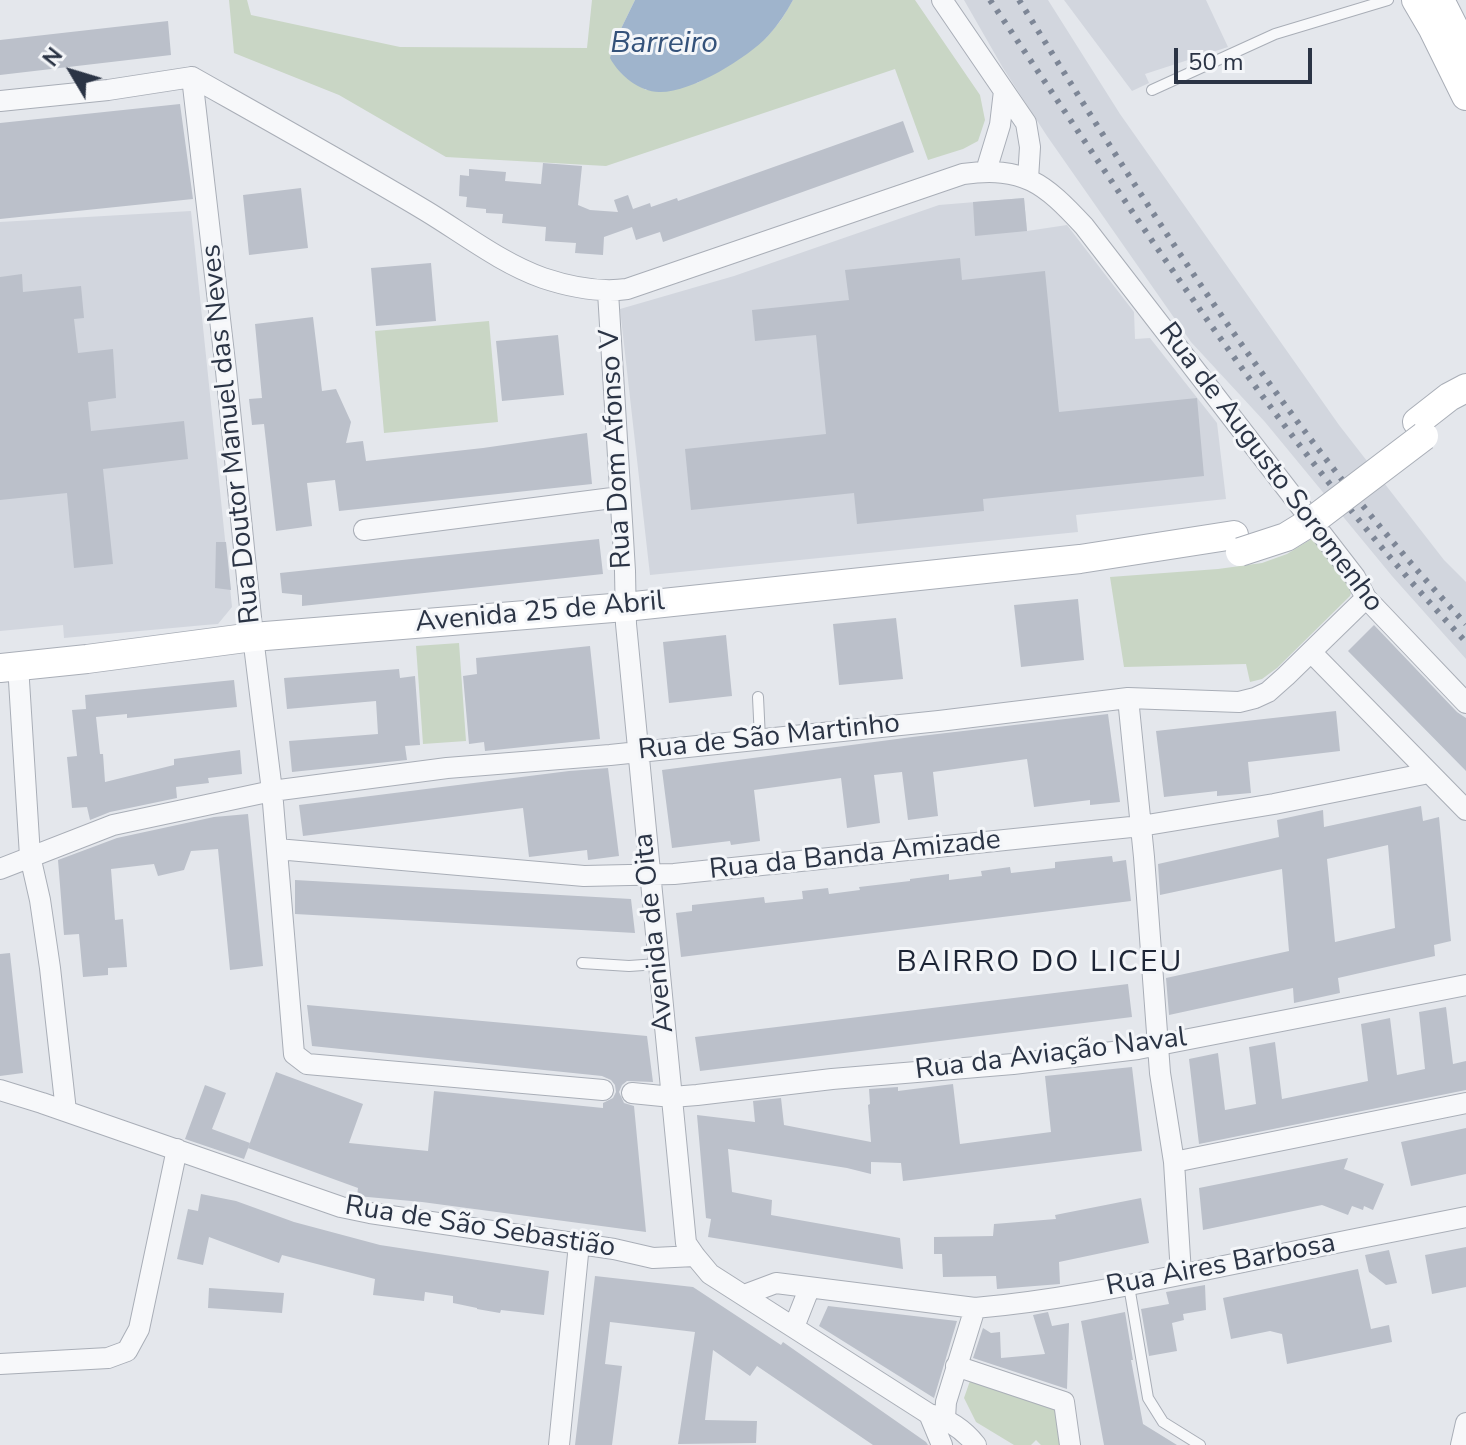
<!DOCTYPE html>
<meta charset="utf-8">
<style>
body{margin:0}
#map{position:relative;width:1466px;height:1445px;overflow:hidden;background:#e4e7ec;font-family:"Nunito Sans",sans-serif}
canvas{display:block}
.north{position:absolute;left:32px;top:32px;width:80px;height:80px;-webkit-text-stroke:6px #f4f6f9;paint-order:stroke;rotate:308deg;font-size:22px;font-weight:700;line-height:32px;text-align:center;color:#2b3445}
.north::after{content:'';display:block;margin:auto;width:28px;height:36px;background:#2b3445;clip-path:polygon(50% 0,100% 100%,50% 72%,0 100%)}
.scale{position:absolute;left:1174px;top:48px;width:138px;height:36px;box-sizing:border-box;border:4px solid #2b3445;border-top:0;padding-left:10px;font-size:24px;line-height:28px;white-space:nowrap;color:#2b3445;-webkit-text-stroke:6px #f4f6f9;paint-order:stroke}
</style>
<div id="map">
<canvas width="1466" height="1445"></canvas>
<div class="north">N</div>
<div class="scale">50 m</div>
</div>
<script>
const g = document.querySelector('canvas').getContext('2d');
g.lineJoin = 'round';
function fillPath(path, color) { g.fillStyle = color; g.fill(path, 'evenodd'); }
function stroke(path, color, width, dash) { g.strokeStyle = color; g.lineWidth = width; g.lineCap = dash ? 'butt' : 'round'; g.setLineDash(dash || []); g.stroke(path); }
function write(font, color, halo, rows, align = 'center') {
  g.font = font + ' "Nunito Sans",sans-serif'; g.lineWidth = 6; g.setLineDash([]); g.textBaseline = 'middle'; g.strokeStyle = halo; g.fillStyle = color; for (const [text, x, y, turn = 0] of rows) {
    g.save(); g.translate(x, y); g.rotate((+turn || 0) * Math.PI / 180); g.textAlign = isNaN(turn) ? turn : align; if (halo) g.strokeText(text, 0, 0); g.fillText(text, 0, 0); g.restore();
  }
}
const built = new Path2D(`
 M964,0H1048L1120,114L1339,425L1444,560L1466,582V659L1392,576L1265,422L1191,342L1047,136L1003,68Z
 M1064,0H1206L1228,47L1145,74L1149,83L1132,91Z
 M1024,198L1027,231L1067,225L1134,312L1135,339L1150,338L1217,423L1226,499L1076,515L1078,532L650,575L620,309L734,276L939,205Z
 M191,211L232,607L218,624L205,625L64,638L63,625L0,631V222Z`);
const green = new Path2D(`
 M229,0H247L251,15L400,47L587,48L592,0H635L615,41L621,73L646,90L697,83L726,67L767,37L781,20L793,0H915L980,95L985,120L978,141L963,149L928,160L895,69L606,166L446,157L339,95L234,53Z
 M489,321L498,422L384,433L375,331Z
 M1313,538L1350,582L1352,590L1350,596L1277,668L1262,679L1250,682L1246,664L1124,667L1110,577L1218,569L1262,563L1287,554Z
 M459,643L466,741L423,744L416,646Z
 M971,1378L1055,1409L1060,1445H1041L1036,1440L1031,1445H1014L976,1422L964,1398Z`);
const water = new Path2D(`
 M635,0H793C786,13 778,25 768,36C747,58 691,93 659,92C640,92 619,75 610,58L615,41Z`);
const building = new Path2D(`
 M168,21L171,55L0,75V40Z
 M180,104L193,199L0,219V123Z
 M903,121L914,152L663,242L660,232L636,240L632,227L604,237L603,255L575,253L576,243L545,241L546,227L502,223L503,214L486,213V209L466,207L467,197L459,196L460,175L469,176V169L506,172L505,181L541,184L543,163L582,166L578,205L590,210L618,212L614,200L628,195L633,209L650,203L651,207L677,198L678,201Z
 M301,188L308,248L249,255L243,195Z
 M1024,198L1027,231L975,236L973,202Z
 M960,258L962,280L1045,271L1059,412L1197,398L1204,476L983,499L984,511L857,524L854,493L691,510L685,449L826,434L816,335L755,341L752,310L849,300L845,270Z
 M431,263L436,321L376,326L371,268Z
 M22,274L23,292L81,286L84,318L74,319L78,353L113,349L116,398L88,402L91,431L184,421L188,459L103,469L113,564L74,568L67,493L0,500V277Z
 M313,317L322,391L336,389L351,422L346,443L363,441L366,461L483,448L587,433L592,484L339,511L335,480L307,483L312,526L276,531L264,424L252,425L249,399L262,398L255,324Z
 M558,335L564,395L502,401L496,341Z
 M599,539L603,574L302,606V595L282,593L280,573Z
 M216,542H226L231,590L215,588Z
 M1078,599L1084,660L1021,667L1014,605Z
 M896,618L903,679L839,685L833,624Z
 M1374,625L1457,712L1466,718V771L1348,651Z
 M726,635L732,696L669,703L663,642Z
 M590,646L600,739L485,751L484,742L469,744L463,676L477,674L476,658Z
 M399,669L400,678L415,676L420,745L405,746L407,760L292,772L289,741L378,734L376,701L287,709L284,678Z
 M234,680L237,707L127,718V714L96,717L100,754H103L105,782L174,765V759L240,750L242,774L208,778L209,783L176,787L177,798L110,812L90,820L87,807L72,808L67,757L77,756L72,710L86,709L85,695Z
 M1336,711L1340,751L1248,762L1251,793L1217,796V791L1164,797L1156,731Z
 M1108,714L1120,802L1090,805V800L1034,807L1027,759L933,772L938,816L908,820L902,772L874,775L880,823L847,828L841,778L754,790L760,841L731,845L730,841L672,848L662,770L912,737Z
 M608,768L619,856L588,860L587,850L529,857L523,808L303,836L299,805L569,771Z
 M1421,806L1423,821L1439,817L1451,941L1434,945L1435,956L1338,978L1340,993L1294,1003L1293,988L1169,1015L1166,978L1289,951L1282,869L1160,895L1158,864L1279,837L1277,820L1323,810L1324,827ZM1388,845L1395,928L1335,942L1327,859Z
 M248,814L263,966L230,970L218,849L191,851L184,870L158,876L154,864L111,869L115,920L123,919L127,967L108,968V975L83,977L79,934L64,935L58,860L117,838L214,817Z
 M1112,856L1113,862L1126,860L1131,901L681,957L676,913L692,911V905L764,897L765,903L803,899L802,891L828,888L829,894L860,890L859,887L910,881V879L949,874V880L982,876L981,871L1010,867L1011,873L1055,868V862Z
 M295,880L631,899L635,933L295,914Z
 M10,953L23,1073L0,1076V954Z
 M1128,984L1132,1017L700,1071L695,1037Z
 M307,1005L647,1036L653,1082L627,1081L622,1085L619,1092L624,1103L634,1106L646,1232L422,1202L357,1196L358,1188L248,1148L276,1072L363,1104L349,1143L428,1151L434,1091L603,1108V1103L613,1098L616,1092L615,1085L611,1080L602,1076L312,1046Z
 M1446,1007L1453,1064L1466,1061V1090L1199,1144L1189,1059L1218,1053L1225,1110L1256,1104L1249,1047L1275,1042L1282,1099L1311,1093L1368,1081L1361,1024L1390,1018L1397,1075L1425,1069L1419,1012Z
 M1132,1067L1142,1151L903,1181L901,1163L871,1162V1174L847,1168L728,1149L732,1192L772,1200L771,1215L900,1238L903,1269L708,1237L711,1219L706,1218L697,1115L755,1122L753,1101L781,1098L784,1125L871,1142L868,1105L870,1104L869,1089L898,1087V1091L953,1084L960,1144L1051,1132L1045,1076Z
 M205,1085L226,1093L212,1129L250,1143L244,1159L185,1139Z
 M1466,1128V1174L1411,1186L1401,1142Z
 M1348,1158L1344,1169L1384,1184L1373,1210L1364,1206L1363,1210L1352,1206L1348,1215L1322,1205L1203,1230L1199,1188Z
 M201,1194L236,1201L294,1222L380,1245L549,1271L544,1315L501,1310L500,1313L477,1309V1308L453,1303V1296L425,1292L424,1301L373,1295L375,1279L282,1255L279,1263L209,1237L203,1265L177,1259L188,1209L198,1211Z
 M1141,1198L1149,1243L1059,1262L1060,1284L997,1289L996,1276L943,1277L942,1254H934V1237L993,1236L994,1224L1056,1219L1055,1215Z
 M1466,1247V1287L1432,1294L1425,1255Z
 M1389,1250L1397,1283L1386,1285L1369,1272L1365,1255Z
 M1358,1269L1371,1329L1389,1325L1392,1342L1287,1364L1282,1334L1270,1331L1231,1339L1223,1298Z
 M595,1276L693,1287L781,1345L783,1342L926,1442L928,1445H873L757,1366L750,1376L713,1350L705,1420L757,1421L756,1443L678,1444L695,1332L610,1322L605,1364L622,1366L612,1445H575Z
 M1205,1285L1206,1310L1183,1314L1184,1320L1172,1323L1177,1351L1149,1356L1141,1309L1169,1304L1166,1292Z
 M209,1288L284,1293L282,1313L208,1308Z
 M828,1306L957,1321L934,1398L819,1326Z
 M1048,1312L1052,1326L1069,1323L1067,1389L973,1358L983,1328L991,1333L1000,1332L1001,1358L1045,1354L1033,1315Z
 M1125,1312L1133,1360H1131L1143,1424L1177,1445H1104L1081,1321Z`);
const lane = new Path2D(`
 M1152,90L1275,34L1388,0
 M758,697L760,739
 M582,963L629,966L658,964
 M1129,1286L1148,1398L1163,1422L1200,1445`);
const street = new Path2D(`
 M942,0L1026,123L1030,147L1028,179
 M192,77C270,121 349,165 426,211C464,234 501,263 543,278C570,287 598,293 627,289L963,174C1024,166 1044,183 1084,226L1355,577L1366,598L1466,703
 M192,77L226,371L253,637L272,791L294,1054L307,1064L603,1090
 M0,101L108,90L192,77
 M986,171L1000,125L1004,91
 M608,292L625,571L626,624L686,1243L695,1256L710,1274L929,1414C948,1419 964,1430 976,1445
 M364,530L620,497
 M1311,652L1466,810
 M18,665L30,856L40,900L50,968L66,1111
 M1128,698L1144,857L1160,1073L1174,1162L1181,1274
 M277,849L584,876L674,874L1141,826L1274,804L1429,773
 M0,869L113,825L272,791L447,768L610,755L939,721L1128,698L1239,702L1255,698L1268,692L1286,676L1366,598
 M0,1090L42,1103L341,1207L370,1213L614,1249L653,1258L695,1256
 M632,1093L672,1097L697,1095L832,1079L1013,1064L1138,1049L1466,985
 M1174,1162L1466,1103
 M744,1295L776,1283L975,1308C1054,1301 1131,1285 1209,1269C1295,1251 1380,1234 1466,1217
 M794,1327L809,1289
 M0,1364L108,1358L127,1351L139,1329L177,1149
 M956,1366L1064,1402L1070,1445
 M929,1414L942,1445
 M945,1418L946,1402L975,1308
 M559,1445L579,1244
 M1461,1445L1466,1423`);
const secondary = new Path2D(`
 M1416,0L1433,29L1466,96
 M1440,0L1466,51
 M1417,422L1449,397L1466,388
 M0,668L87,659L253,637L625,607L1080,559L1234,535`);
const rail = new Path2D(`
 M990,0C1139,221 1283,448 1466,642
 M1019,0C1154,218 1290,437 1466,624`);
const secondaryBridge = new Path2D(`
 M1240,552L1286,537L1312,521L1424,436`);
const streetNames = [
 ["Rua Doutor Manuel das Neves",232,434,-96],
 ["Rua Dom Afonso V",617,449,-93],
 ["Rua de Augusto Soromenho",1270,468,53],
 ["Avenida 25 de Abril",540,613,-5],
 ["Rua de São Martinho",769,738,-6],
 ["Rua da Banda Amizade",855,856,-6],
 ["Avenida de Oita",655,933,-96],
 ["Rua da Aviação Naval",1051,1055,-7],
 ["Rua de São Sebastião",480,1228,9],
 ["Rua Aires Barbosa",1221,1266,-11]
];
const waterNames = [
 ["Barreiro",664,45]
];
const neighbourhoodNames = [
 ["BAIRRO DO LICEU",1040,964]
];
fillPath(built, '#d2d6de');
fillPath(green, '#c9d6c5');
fillPath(water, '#9fb4cc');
fillPath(building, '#bbc0ca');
stroke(lane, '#a9aeb7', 12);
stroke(street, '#a9aeb7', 22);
stroke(secondary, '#a9aeb7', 30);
stroke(lane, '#f7f8fa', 10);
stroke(street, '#f7f8fa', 20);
stroke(secondary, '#fff', 28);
stroke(rail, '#7d8696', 6, [4, 8]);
stroke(secondaryBridge, '#a9aeb7', 30, []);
stroke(secondaryBridge, '#fff', 28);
write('28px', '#2b3445', '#f4f6f9', streetNames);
write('italic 30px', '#34527a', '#f4f6f9', waterNames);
g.letterSpacing = '2px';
write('30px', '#1d2536', '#f4f6f9', neighbourhoodNames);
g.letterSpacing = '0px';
</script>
